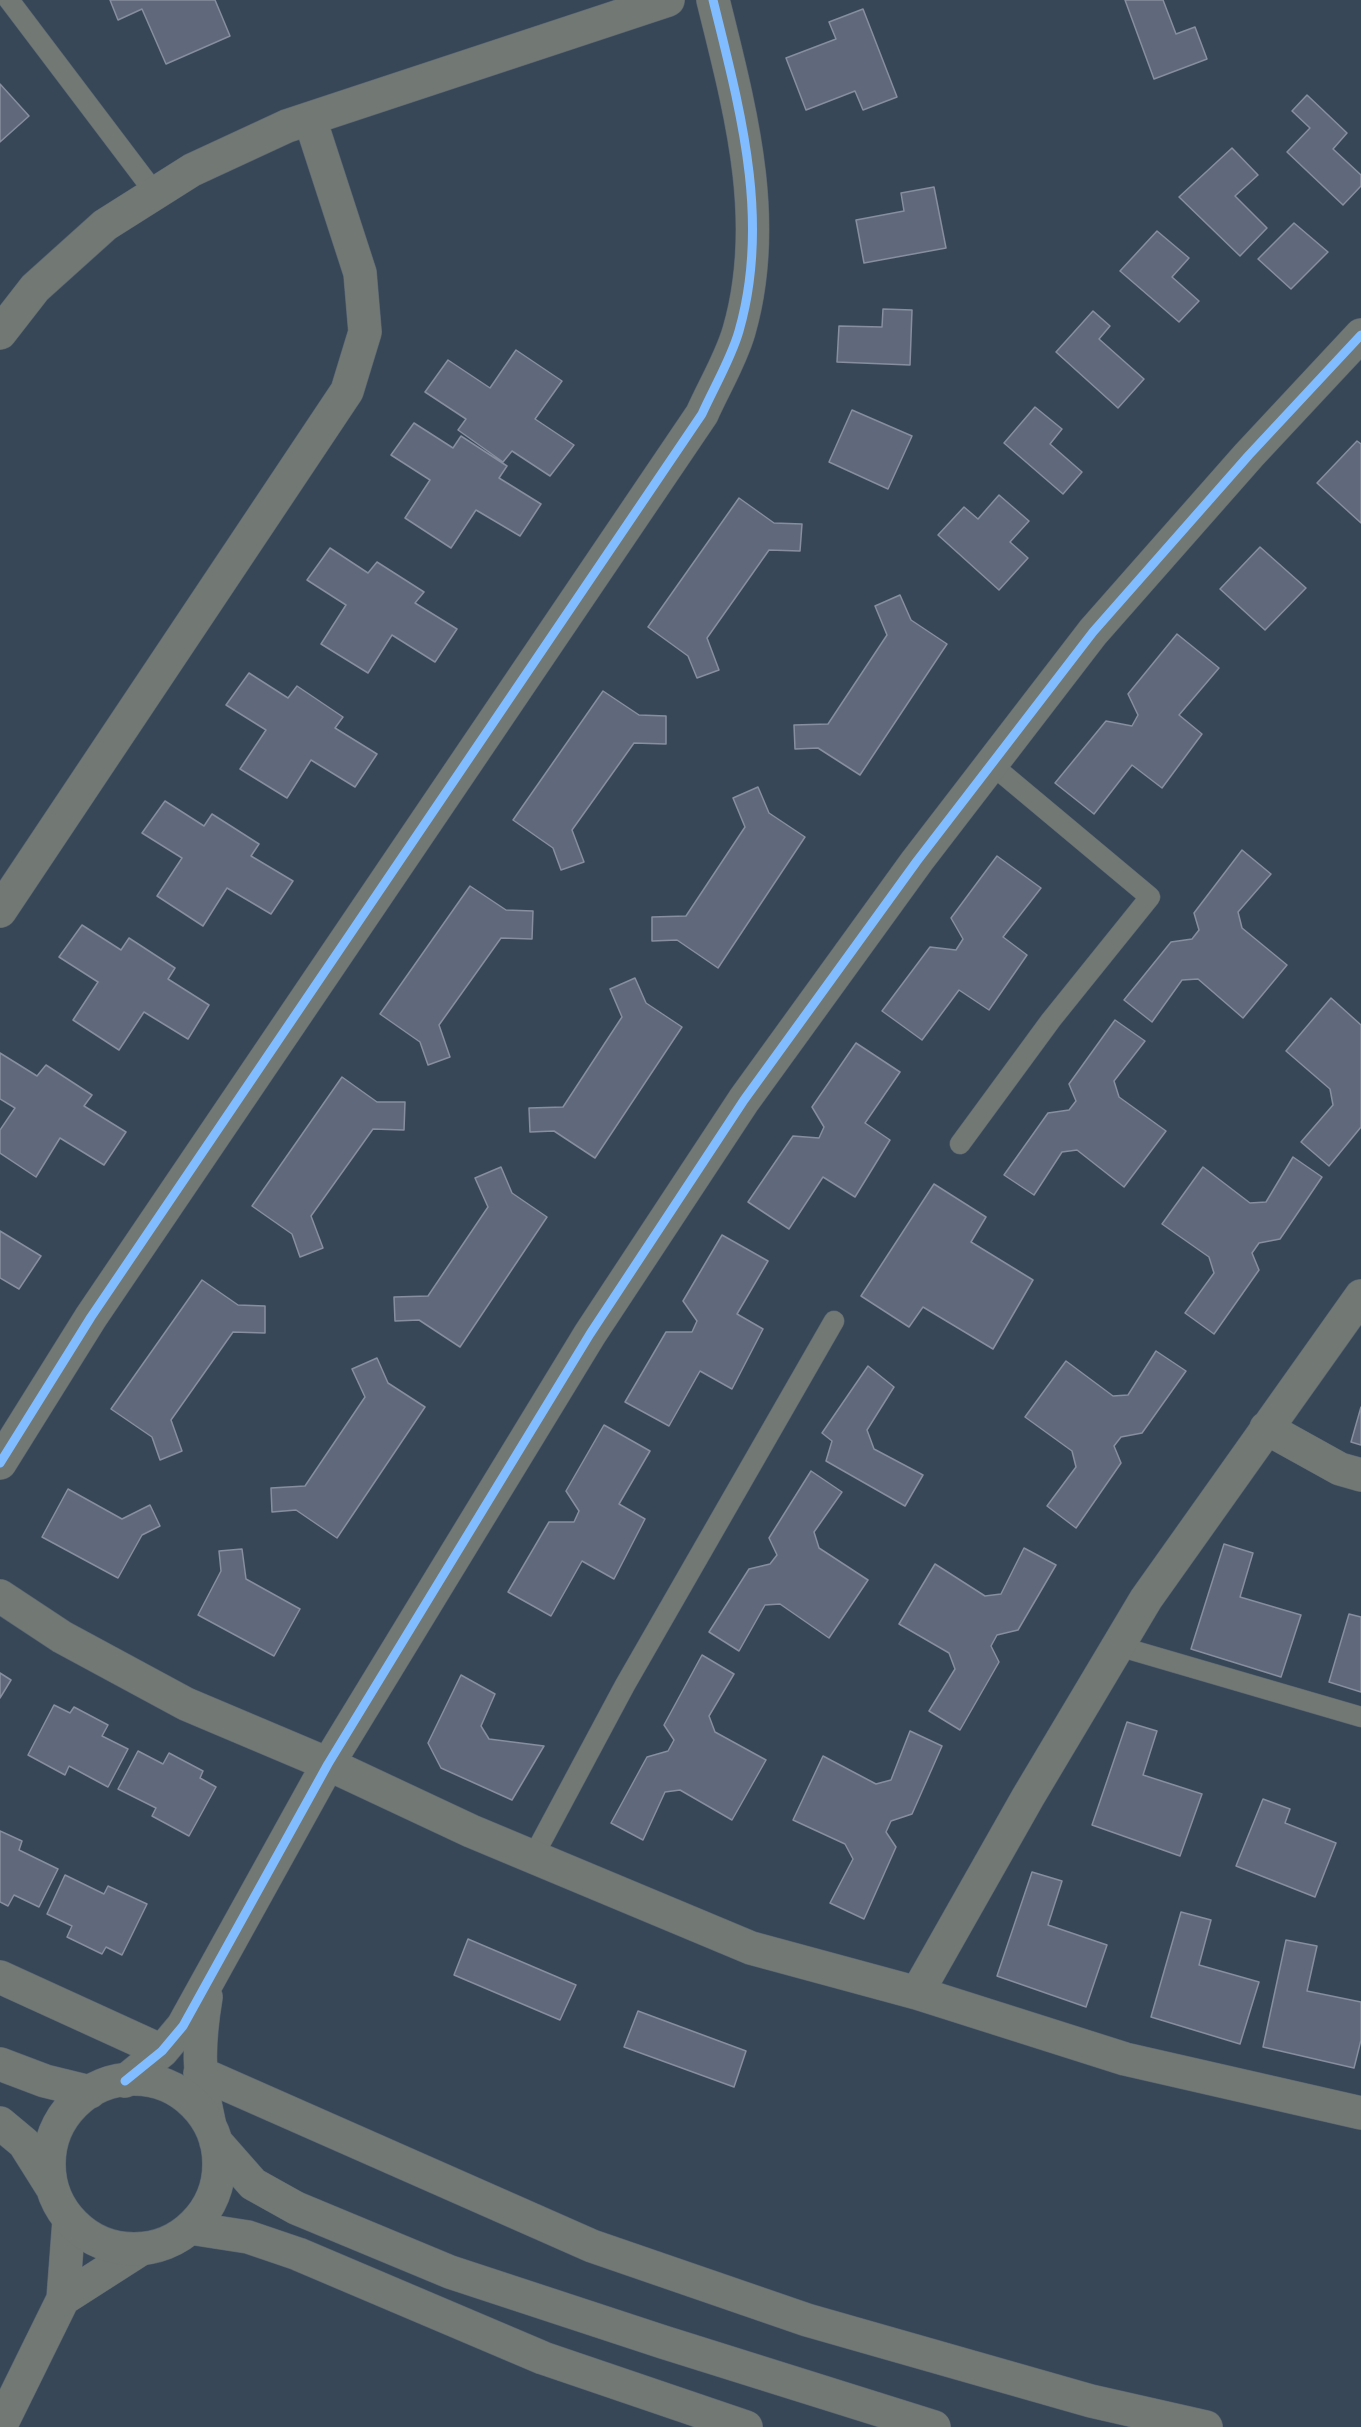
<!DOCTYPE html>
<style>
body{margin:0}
canvas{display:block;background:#384758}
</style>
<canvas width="1361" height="2427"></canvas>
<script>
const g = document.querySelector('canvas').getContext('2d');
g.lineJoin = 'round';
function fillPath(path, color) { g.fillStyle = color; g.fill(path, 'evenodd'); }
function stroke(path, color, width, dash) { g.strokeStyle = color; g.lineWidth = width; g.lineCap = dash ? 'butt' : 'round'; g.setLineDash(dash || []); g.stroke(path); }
const building = new Path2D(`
 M110,0H215L230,36L166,64L142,9L118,20Z
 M1125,0H1163L1176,34L1195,27L1207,59L1154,79Z
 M863,9L897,97L863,110L855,91L806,110L786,58L836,39L829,22Z
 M0,84L29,116L0,142Z
 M1307,95L1347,133L1333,149L1361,175V186L1343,205L1287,152L1310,128L1292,111Z
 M1232,148L1258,175L1235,196L1267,228L1240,256L1179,197Z
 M934,187L946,248L864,263L856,220L904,211L901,193Z
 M1294,223L1328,252L1291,289L1258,259Z
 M1157,231L1189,258L1172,277L1199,301L1179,322L1120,271Z
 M883,309L912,310L910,365L837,362L839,326L882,327Z
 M1093,311L1110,326L1099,339L1144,379L1118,408L1056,352Z
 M516,350L562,381L535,419L574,445L550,476L512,451L503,462L458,430L466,419L425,392L448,360L490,388Z
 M1035,407L1062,429L1050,444L1082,472L1063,494L1004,443Z
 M852,410L912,436L888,489L829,462Z
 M414,423L453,448L461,436L507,466L499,478L541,504L520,536L476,510L451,548L405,518L430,480L391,455Z
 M1357,441L1361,444V523L1317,483Z
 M999,495L1029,521L1010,542L1028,558L999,590L938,535L964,507L978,519Z
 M739,498L774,523L802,524L800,551L769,550L707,638L719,670L697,678L688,656L648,627Z
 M1260,547L1306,588L1265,630L1220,589Z
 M330,548L368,573L377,562L424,592L415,603L457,629L435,662L392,635L368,673L321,644L346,605L307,580Z
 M900,595L911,620L947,644L860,775L818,748L795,749L794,725L828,724L887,635L875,606Z
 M1177,634L1219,668L1179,715L1202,734L1162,788L1132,765L1094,814L1055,783L1106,721L1132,726L1138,715L1128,694Z
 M249,673L288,698L297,686L343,717L335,728L377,754L355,787L311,760L287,798L240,769L266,730L226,705Z
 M603,691L639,715L666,716V744L634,743L572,830L584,862L561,870L553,848L513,820Z
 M758,787L769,813L805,837L718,968L677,940L652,941V917L686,916L745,827L733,798Z
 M165,801L204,826L212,814L259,844L251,856L293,881L271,914L227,888L203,926L157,896L182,858L142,833Z
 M1242,850L1271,874L1238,912L1242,928L1287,965L1243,1018L1198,979L1182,980L1152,1022L1124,1000L1171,942L1192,939L1199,930L1194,913Z
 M997,856L1041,888L1003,937L1027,955L989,1010L959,990L922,1040L882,1011L930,947L956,950L963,939L951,918Z
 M470,886L506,910L533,911L532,939L501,938L439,1025L450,1057L428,1065L420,1042L380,1014Z
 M82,925L121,950L129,938L175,968L168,979L209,1005L188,1039L144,1012L119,1050L73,1020L98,982L59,957Z
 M635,978L646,1003L682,1027L595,1158L554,1131L530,1132L529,1108L563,1107L622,1017L610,989Z
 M1331,998L1361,1025V1127L1329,1166L1301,1142L1333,1105L1330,1089L1286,1051Z
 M1115,1020L1145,1041L1114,1081L1119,1097L1166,1131L1124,1187L1077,1150L1062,1152L1034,1195L1004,1175L1048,1113L1069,1110L1076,1101L1069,1084Z
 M856,1043L900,1072L865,1123L890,1140L855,1197L823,1177L789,1229L748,1202L793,1136L819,1138L824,1127L812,1107Z
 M0,1053L37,1076L46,1065L92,1095L84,1106L126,1132L104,1165L60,1138L36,1177L0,1153V1130L15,1108L0,1099Z
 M342,1077L377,1102H405L404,1130L373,1129L311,1216L323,1248L300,1257L292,1234L252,1206Z
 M1293,1157L1322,1177L1280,1239L1259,1243L1252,1253L1259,1270L1214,1334L1185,1313L1214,1273L1209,1257L1162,1224L1203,1167L1250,1203L1266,1202Z
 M501,1167L512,1193L547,1217L460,1347L419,1320L395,1321L394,1297L428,1296L488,1207L475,1178Z
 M934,1184L986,1217L971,1242L1033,1280L993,1349L923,1307L909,1327L861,1296Z
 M0,1231L41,1256L19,1289L0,1278Z
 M722,1235L768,1261L737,1314L763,1329L732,1389L700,1371L669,1426L625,1402L666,1332H692L697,1321L683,1301Z
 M202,1280L238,1305L265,1306V1333L233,1332L171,1420L182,1451L160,1460L152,1437L111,1409Z
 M1156,1351L1186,1371L1142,1433L1121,1437L1114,1446L1121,1463L1076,1528L1047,1506L1076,1467L1072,1451L1025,1417L1066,1361L1113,1396L1128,1395Z
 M377,1358L388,1383L425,1407L337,1538L296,1510L272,1512L271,1488L305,1486L365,1397L352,1369Z
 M868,1366L894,1387L867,1430L874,1449L923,1475L905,1506L826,1461L832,1441L822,1433Z
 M1361,1407V1445L1351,1442Z
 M604,1425L650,1451L619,1504L645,1519L614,1579L582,1561L551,1616L508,1592L549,1522H574L579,1511L566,1491Z
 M811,1471L842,1492L814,1532L819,1548L868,1580L829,1638L780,1604L765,1605L739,1651L709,1632L749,1569L770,1564L777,1555L769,1538Z
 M68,1489L122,1519L150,1505L160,1526L142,1535L118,1578L42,1537Z
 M1224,1544L1253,1553L1240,1597L1301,1615L1281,1677L1191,1649Z
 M1024,1548L1056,1565L1018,1630L997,1635L991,1646L999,1662L960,1730L929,1711L955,1669L949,1653L899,1624L935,1564L985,1596L1001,1594Z
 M242,1549L246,1579L300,1609L274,1656L198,1615L221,1571L219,1551Z
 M1349,1614L1361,1617V1692L1329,1682Z
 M702,1655L734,1674L709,1716L715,1732L766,1760L732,1820L680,1790L665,1792L643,1840L611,1823L647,1757L668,1751L674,1740L664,1725Z
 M0,1673L11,1680L0,1698Z
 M461,1675L495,1694L481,1726L489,1739L544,1746L512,1800L441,1768L428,1743Z
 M54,1705L70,1713L74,1707L108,1725L102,1736L128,1749L108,1787L69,1766L65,1775L28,1755Z
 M1127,1722L1157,1731L1143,1775L1202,1794L1180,1856L1092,1825Z
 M910,1731L942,1746L912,1814L891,1821L886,1832L896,1847L864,1919L830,1903L853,1859L845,1844L793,1820L823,1756L876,1784L891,1780Z
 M138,1751L163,1764L169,1753L203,1771L200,1778L216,1787L189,1836L152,1816L156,1808L118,1789Z
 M1263,1799L1290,1809L1285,1823L1336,1843L1315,1897L1236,1866Z
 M0,1831L22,1841L19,1850L58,1869L39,1907L14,1895L8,1906L0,1902Z
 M1032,1872L1062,1881L1048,1925L1107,1945L1086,2007L997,1976Z
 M65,1875L104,1894L108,1886L147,1904L122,1955L106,1947L102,1954L67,1937L72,1926L47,1914Z
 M1181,1912L1211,1920L1199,1965L1259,1982L1240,2044L1151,2017Z
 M468,1939L576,1985L560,2020L454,1975Z
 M1286,1940L1317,1946L1307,1991L1361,2002V2040L1354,2068L1263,2047Z
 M638,2011L746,2051L734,2087L624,2047Z`);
const service = new Path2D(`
 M9,0L155,193
 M960,1144L1051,1020L1150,897L991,764
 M1118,1646L1361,1717
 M533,1857L625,1685L834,1321`);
const minor = new Path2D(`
 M0,333L35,288L105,225L192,170L287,126L668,0
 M0,911L347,391L365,332L360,273L310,119
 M1266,1428L1340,1469L1361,1475
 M0,1463L91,1317L702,414C714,387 731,359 739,331C771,220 740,109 713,0
 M0,1596L62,1637L186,1704L328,1764L471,1831L751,1948L917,1993L1125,2059L1361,2113
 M0,1977L162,2051
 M917,1993L1028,1797L1146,1599L1361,1296
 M206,1997C198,2046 198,2074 209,2122
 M200,2073L592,2246L807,2320L1091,2401L1206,2427
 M125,2081L162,2051L183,2026L328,1764L590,1334L744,1100L917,861L1093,632L1249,455L1361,335
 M63,2299L141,2249
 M0,2427L63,2299L69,2220`);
const tertiary = new Path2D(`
 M0,2064L45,2081L90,2092
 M49 2164a85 85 0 1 1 170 0a85 85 0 1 1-170 0Z
 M0,2123L24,2143L51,2186
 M216,2142L253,2184L296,2208L450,2272L663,2342L934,2427
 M190,2228L248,2237L298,2254L543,2358L746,2427`);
const cycleway = new Path2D(`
 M0,1463L91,1317L702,414C714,387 731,359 739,331C771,220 740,109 713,0
 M125,2081L162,2051L183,2026L328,1764L590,1334L744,1100L917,861L1093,632L1249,455L1361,335`);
fillPath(building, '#60697b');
stroke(building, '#868e9f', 1.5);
stroke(service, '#596574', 21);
stroke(minor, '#596574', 34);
stroke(tertiary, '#596574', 34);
stroke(service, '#727873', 20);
stroke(minor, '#727873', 33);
stroke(tertiary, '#727873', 33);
stroke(cycleway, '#80bcff', 9);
</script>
